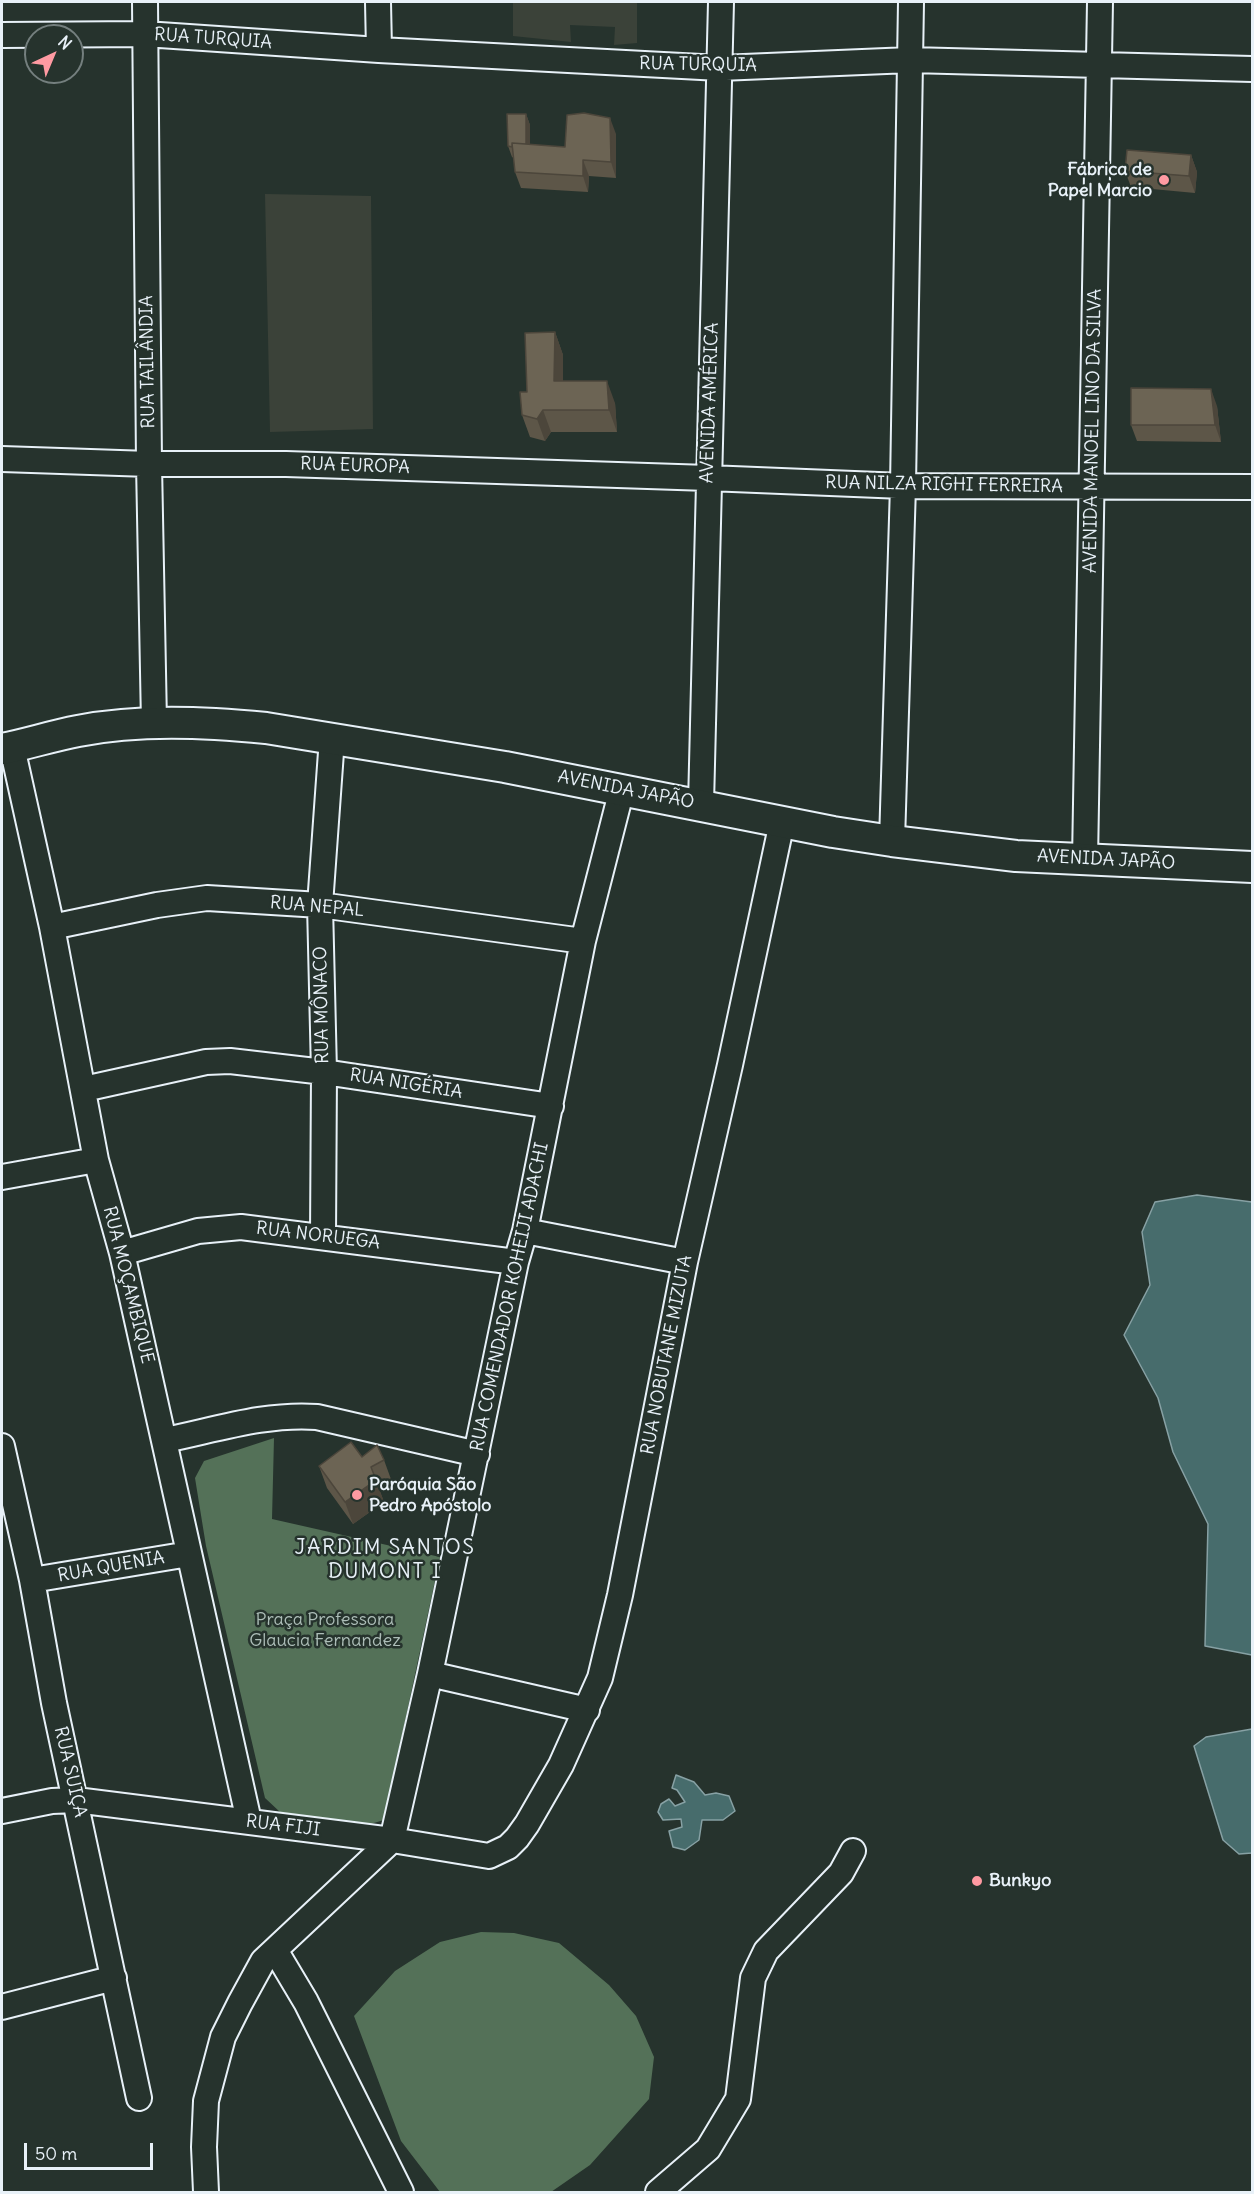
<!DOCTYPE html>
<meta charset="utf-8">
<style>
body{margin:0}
#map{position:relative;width:1254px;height:2194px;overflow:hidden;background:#26332d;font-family:Delius,sans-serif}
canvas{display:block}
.frame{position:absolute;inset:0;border:3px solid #e8f1f8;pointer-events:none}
.north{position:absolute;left:24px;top:24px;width:60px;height:60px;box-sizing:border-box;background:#26332d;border:2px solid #747f7e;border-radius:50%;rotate:44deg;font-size:16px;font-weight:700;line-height:24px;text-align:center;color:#e8f1f8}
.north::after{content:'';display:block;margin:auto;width:21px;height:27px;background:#ff9aa2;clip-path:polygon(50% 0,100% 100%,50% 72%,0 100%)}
.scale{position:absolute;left:24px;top:2143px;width:129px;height:27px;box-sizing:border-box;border:3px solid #e8f1f8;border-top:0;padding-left:8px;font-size:18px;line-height:21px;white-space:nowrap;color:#e8f1f8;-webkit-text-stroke:4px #26332d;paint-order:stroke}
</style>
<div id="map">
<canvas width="1254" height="2194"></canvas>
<div class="frame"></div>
<div class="north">N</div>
<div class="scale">50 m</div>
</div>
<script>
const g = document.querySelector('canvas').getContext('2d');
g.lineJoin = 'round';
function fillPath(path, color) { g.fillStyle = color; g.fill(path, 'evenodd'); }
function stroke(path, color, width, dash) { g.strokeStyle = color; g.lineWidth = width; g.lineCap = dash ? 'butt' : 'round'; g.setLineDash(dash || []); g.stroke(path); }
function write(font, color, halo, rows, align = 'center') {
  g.font = font + ' Delius,sans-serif'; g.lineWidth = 5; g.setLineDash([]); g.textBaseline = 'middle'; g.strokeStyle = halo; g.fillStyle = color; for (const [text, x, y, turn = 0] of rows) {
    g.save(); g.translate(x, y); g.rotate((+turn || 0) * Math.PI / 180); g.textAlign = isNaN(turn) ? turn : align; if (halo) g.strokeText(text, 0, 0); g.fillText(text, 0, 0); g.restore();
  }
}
const built = new Path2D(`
 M513,2H637V43L614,45L615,27L570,25L571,42L513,36Z
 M265,194L371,196L373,429L270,432Z`);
const green = new Path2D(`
 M274,1438L272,1519L440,1557L384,1820L367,1825L280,1812L265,1798L206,1546L195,1478L204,1461Z
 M481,1932L514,1933L559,1943L609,1985L636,2016L654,2057L649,2099L590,2165L551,2192H440L401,2141L354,2016L395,1971L440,1942Z`);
const water = new Path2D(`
 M1197,1195L1252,1202V1655L1205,1646L1208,1524L1173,1452L1158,1398L1124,1335L1150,1285L1142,1232L1155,1202Z
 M1252,1729V1853L1239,1854L1223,1840L1194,1746L1206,1737Z
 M676,1775L694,1782L705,1795L716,1793L729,1796L735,1811L723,1820H702L699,1840L685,1850L673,1847L669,1831L682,1827L681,1819L663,1820L658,1812L661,1804L669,1799L675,1806L685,1802L677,1790L672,1788Z`);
const minor = new Path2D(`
 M145,2L149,464L154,723
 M378,2L379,50
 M2,35L145,34L379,50L720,68L910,60L1252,69
 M2,459L149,464H286L708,478L903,486L1252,487
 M12,747L52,927L96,1160L122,1253L249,1821
 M701,804L721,2
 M892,841L903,486L911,2
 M1085,860L1100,2
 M52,927L157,905L207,898L320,905L583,941
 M84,1089L206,1062L230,1061L324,1072L551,1106
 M2,1177L96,1160
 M525,1231L685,1262
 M323,1236L324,1072L320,905L332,738
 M122,1253L198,1231L241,1227L516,1262
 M165,1440C215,1430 266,1413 317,1417L477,1454
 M2,1446L32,1580L54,1703L139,2098
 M32,1580L189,1554
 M430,1674L587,1710
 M2,1811L52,1801L76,1800L392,1840L489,1856L508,1847L517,1838L527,1824L561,1765L600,1678L620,1595L685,1262L730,1065L782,822
 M392,1840L430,1674L516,1262L525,1231L583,941L622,789
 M275,1950L306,2002L401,2192
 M2,2007L114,1978
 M206,2192L204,2147L206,2101L223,2037L240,2003L263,1961L392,1840
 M658,2192L708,2149L738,2099L753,1978L766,1951L841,1873L853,1851`);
const major = new Path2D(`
 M2,749C27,744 52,736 78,731C139,719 204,722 266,728L505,767L833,832L892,841L1016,856L1252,867`);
const wall = new Path2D(`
 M526,114L530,125V145L565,147L616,134V178L589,176L588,192L521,188L515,172L514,158L512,157L508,146Z
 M1191,155L1197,172L1195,193L1131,187L1125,171Z
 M555,332L563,355V381L615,403L617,432H551L545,441L530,437L522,415L527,392Z
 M1217,406L1221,442L1137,441L1131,425Z
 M362,1457L384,1460L392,1482L379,1489L384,1502L353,1524L327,1488L319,1466Z`);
const shadedWall = new Path2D(`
 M526,114L530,125V160L525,149Z
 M610,118L616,134V178L611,162Z
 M1191,155L1197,172L1195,193L1189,176Z
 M583,160L589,176L588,192L583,176Z
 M555,332L563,355V403L554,381Z
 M607,381L615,403L617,432L609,410Z
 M1211,389L1217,406L1221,442L1215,425Z
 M543,410L551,432L545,441L537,419Z
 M376,1480L384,1502L353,1524L345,1502Z`);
const building = new Path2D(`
 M584,113L610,118L611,162L583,160V176L515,172L512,143L565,147L567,115Z
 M507,114H526V144L512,143V147L508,146Z
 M1127,150L1191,155L1189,176L1125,171Z
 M555,332L554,381H607L609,410H543L537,419L522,415L520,392H527L525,333Z
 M1131,388L1211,389L1215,425H1131Z
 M351,1442L362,1457L377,1445L384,1460L371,1467L376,1480L345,1502L319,1466Z`);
const markers = [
 [1164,180,6,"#ff9aa2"],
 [357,1495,6,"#ff9aa2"],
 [977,1881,6,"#ff9aa2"]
];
const streetNames = [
 ["RUA TURQUIA",213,39,4],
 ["RUA TURQUIA",698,65,1],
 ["RUA TAILÂNDIA",148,362,-91],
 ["AVENIDA AMÉRICA",710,403,-88],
 ["AVENIDA MANOEL LINO DA SILVA",1093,431,-89],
 ["RUA EUROPA",355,466,2],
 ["RUA NILZA RIGHI FERREIRA",944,485,1],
 ["AVENIDA JAPÃO",626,790,11],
 ["AVENIDA JAPÃO",1106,860,3],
 ["RUA NEPAL",317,907,5],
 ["RUA MÔNACO",322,1005,-91],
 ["RUA NIGÉRIA",406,1084,9],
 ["RUA NORUEGA",318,1236,7],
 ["RUA MOÇAMBIQUE",128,1285,76],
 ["RUA COMENDADOR KOHEIJI ADACHI",510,1297,-78],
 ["RUA NOBUTANE MIZUTA",667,1355,-79],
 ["RUA QUENIA",111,1567,-10],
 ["RUA SUIÇA",70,1772,77],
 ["RUA FIJI",283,1826,7]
];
const poiNames = [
 ["Fábrica de",1152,170,"right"],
 ["Papel Marcio",1152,191,"right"],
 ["Paróquia São",369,1485],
 ["Pedro Apóstolo",369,1506],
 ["Bunkyo",989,1881]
];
const parkNames = [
 ["Praça Professora",325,1620],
 ["Glaucia Fernandez",325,1641]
];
const quarterNames = [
 ["JARDIM SANTOS",385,1548],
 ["DUMONT I",385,1572]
];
fillPath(built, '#3b4239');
fillPath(green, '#547158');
fillPath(water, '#476c6c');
stroke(water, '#87a1a4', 1.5);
stroke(minor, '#e8f1f8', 28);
stroke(major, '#e8f1f8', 34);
stroke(minor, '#26332d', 24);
stroke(major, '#26332d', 30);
fillPath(wall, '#5d5648');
fillPath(shadedWall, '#4c463b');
fillPath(building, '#6c6454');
stroke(building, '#4c463b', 1.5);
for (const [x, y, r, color] of markers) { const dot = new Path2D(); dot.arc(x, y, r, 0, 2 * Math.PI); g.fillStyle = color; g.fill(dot); stroke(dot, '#26332d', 2); }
write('18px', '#e8f1f8', '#26332d', streetNames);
write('bold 18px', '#e8f1f8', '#26332d', poiNames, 'left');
write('18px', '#adbeb8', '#26332d', parkNames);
g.letterSpacing = '1.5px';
write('21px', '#e8f1f8', '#26332d', quarterNames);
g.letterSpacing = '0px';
</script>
